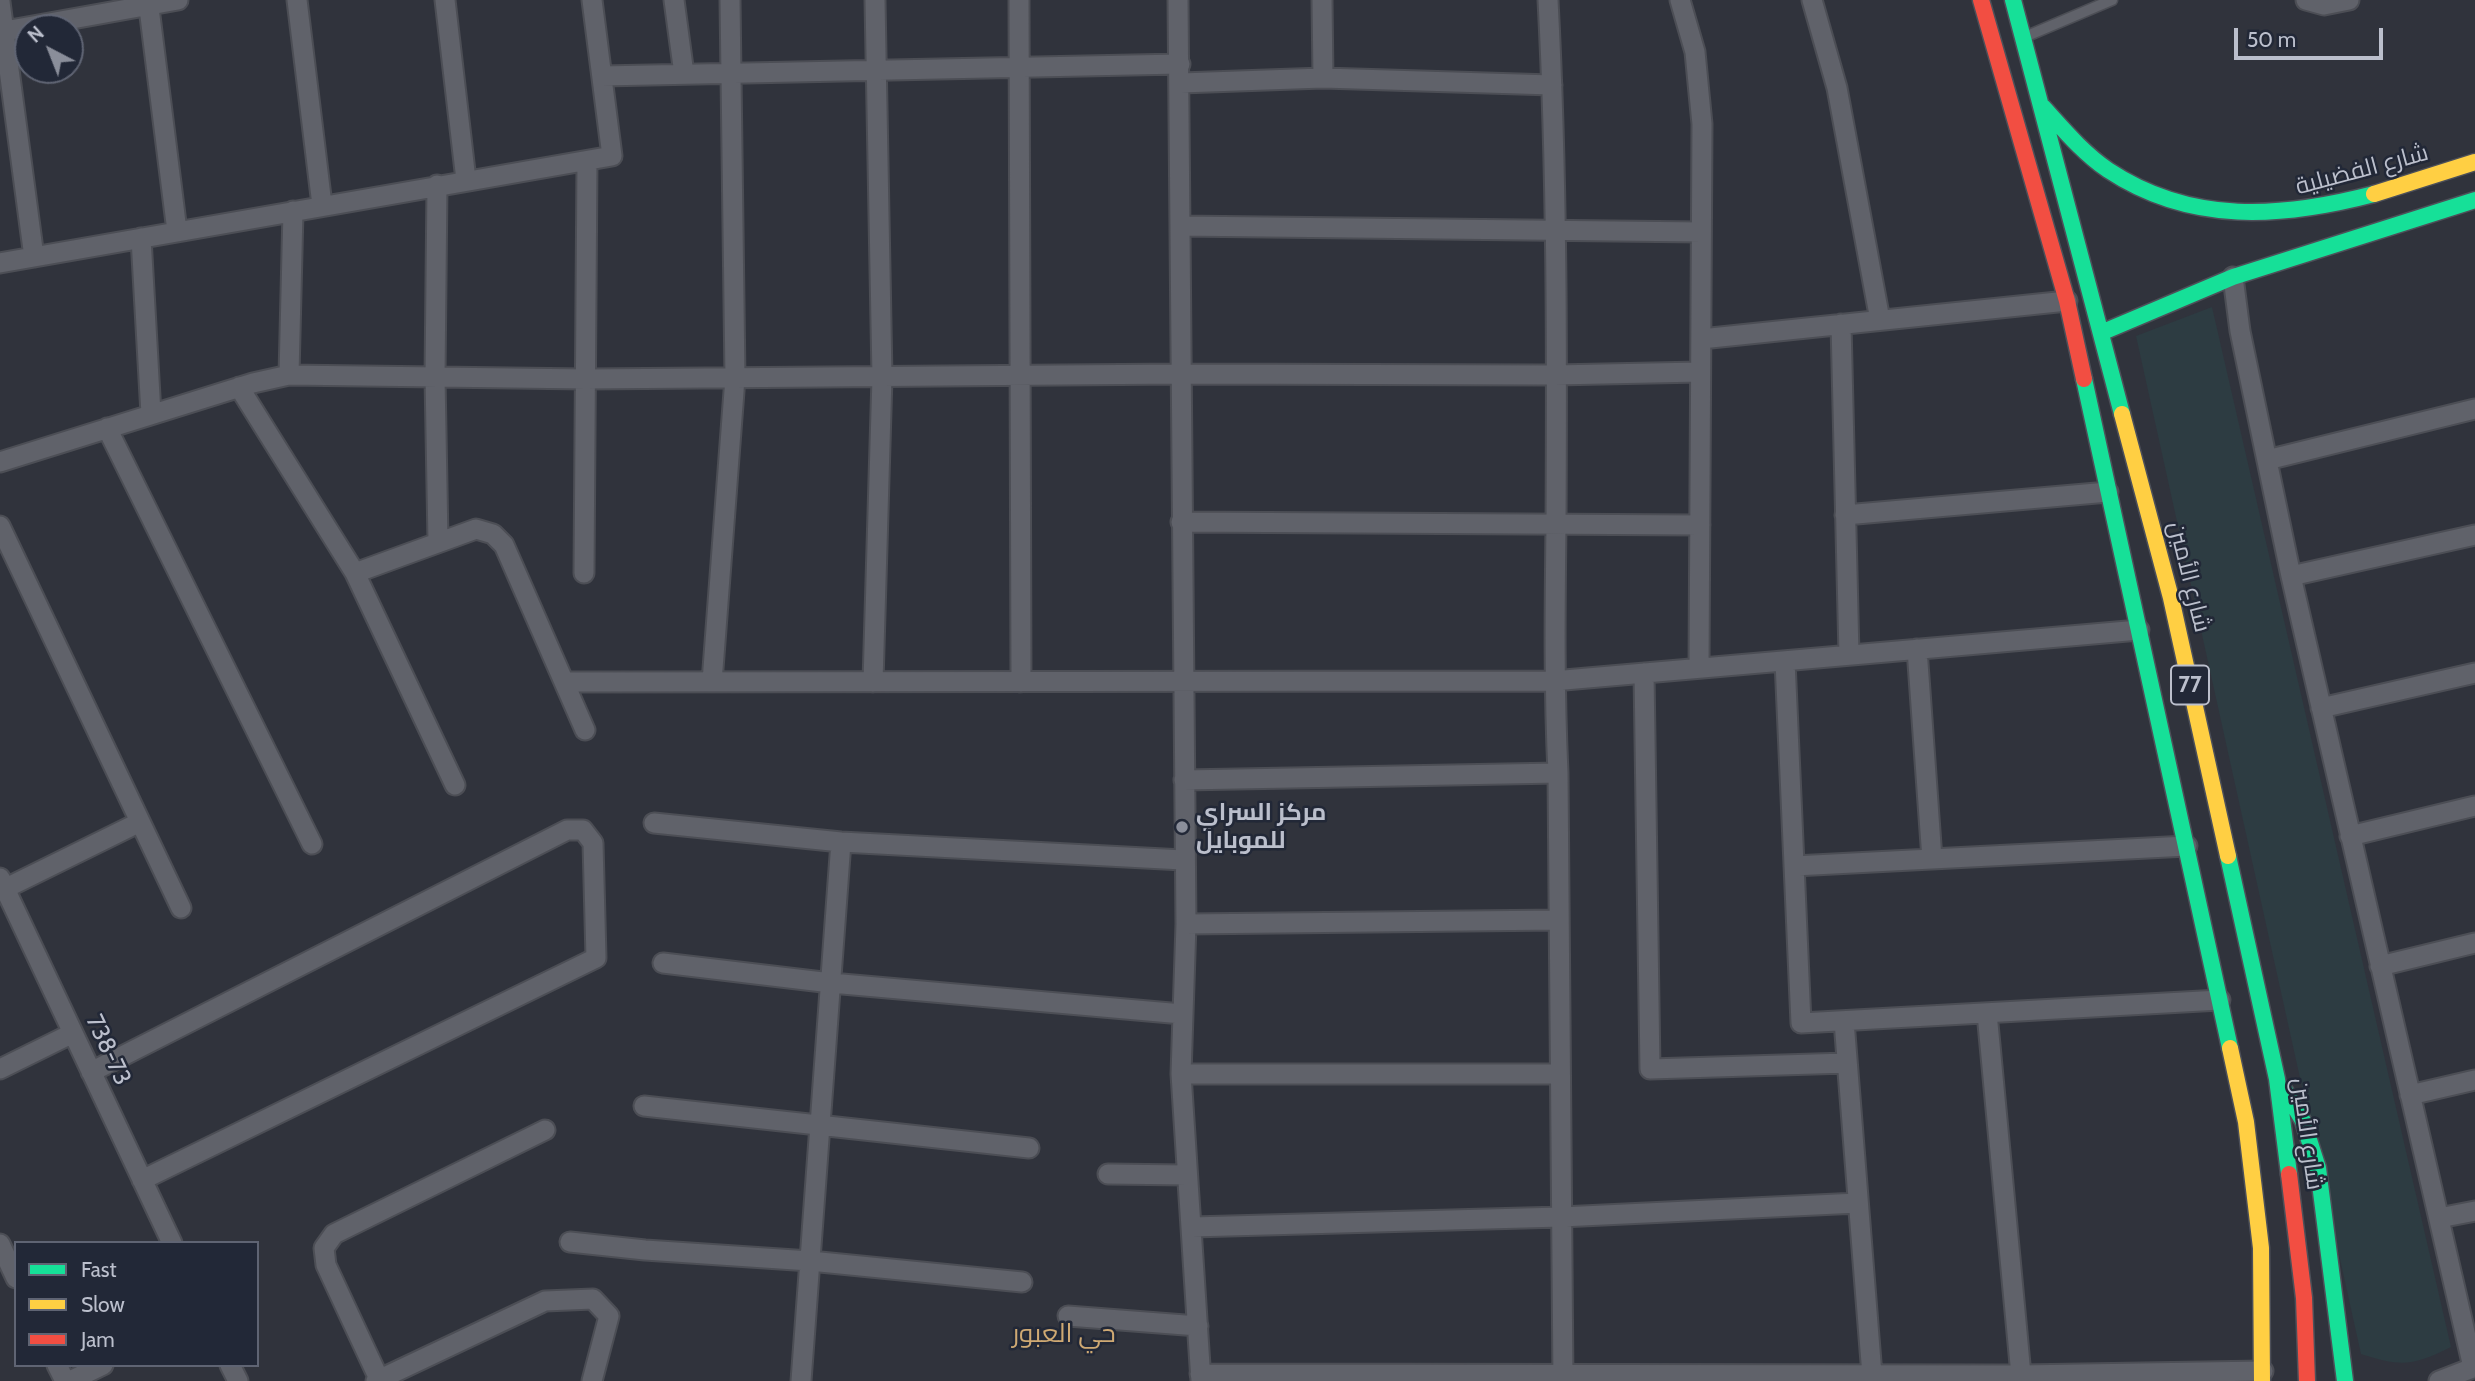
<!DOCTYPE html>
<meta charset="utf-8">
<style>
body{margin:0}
#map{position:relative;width:2475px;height:1381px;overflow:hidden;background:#30333c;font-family:Cabin,sans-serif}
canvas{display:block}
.legend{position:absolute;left:14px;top:1241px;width:245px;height:126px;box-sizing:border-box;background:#222837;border:2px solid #5f6473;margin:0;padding:9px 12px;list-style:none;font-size:21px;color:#bbbfcc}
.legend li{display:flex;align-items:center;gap:14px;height:35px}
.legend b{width:35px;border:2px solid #5f6473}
.north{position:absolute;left:14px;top:14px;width:70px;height:70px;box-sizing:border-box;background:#222837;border:2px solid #5f6473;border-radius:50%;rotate:318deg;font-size:19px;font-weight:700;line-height:28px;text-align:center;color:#bbbfcc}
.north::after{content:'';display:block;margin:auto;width:24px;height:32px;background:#8a8e9a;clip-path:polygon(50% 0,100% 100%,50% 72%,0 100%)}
.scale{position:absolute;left:2234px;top:28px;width:149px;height:32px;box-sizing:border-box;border:4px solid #bbbfcc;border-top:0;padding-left:9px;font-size:21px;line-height:24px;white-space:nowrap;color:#bbbfcc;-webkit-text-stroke:5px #222837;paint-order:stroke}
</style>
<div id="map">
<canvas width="2475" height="1381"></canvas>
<ul class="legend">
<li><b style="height:9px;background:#16e098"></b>Fast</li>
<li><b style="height:9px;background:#ffcf43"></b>Slow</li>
<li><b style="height:9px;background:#f24e42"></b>Jam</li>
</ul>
<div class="north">N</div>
<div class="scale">50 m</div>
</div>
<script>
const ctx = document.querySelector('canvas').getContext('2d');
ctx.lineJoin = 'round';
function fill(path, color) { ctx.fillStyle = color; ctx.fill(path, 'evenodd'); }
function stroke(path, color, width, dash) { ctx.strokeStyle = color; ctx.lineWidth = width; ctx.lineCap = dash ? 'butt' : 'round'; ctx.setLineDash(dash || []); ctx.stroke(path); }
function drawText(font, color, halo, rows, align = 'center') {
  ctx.font = font + ' Cabin,Cairo,sans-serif'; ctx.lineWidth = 5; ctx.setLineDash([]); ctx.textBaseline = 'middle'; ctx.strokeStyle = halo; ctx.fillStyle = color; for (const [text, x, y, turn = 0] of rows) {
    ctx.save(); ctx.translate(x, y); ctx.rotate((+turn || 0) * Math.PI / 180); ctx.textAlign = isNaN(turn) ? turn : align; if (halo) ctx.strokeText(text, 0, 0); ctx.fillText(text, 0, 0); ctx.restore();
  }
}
fill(new Path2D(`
 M2212,307L2451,1347C2413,1366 2401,1367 2361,1354L2136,336Z`), '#2d3c42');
const lane = new Path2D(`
 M2027,36L2112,0`);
const street = new Path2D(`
 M148,0L177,231
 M297,0L322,205
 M445,0L466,180
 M674,0L684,74
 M1019,0L1021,682
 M1178,0L1186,924L1181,1074L1201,1381
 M1322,0L1323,78
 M1548,0C1557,174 1557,350 1556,525C1555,608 1554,690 1558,773L1563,1381
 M1680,0L1695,52L1702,124L1699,668
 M1812,0L1837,88L1880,320
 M2306,0L2324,5L2349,0
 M0,2L34,257
 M0,32L178,0
 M602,76L1180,64
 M1181,83L1323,78L1552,85
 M437,185L435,377L438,542
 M1180,226L1701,232
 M141,238L151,414
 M0,263L612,156L592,0
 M2233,277L2240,331L2291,576L2473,1367
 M1841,324L1849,655
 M1701,339L2067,301
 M289,375L293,211
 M239,387L355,573L455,785
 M107,428L312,844
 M2267,460L2475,409
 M0,462L253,383L289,375L586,379L1180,374L1555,375L1700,372
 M1845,515L2108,492
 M1181,522L1700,525
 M0,526L181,908
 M355,573L476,529L493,534L504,545L585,730
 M584,573L587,161
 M2291,576L2475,535
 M1917,649L1932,859
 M1785,661L1801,1023L2220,1000
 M1644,673L1650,1069L1847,1063
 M564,682L1553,681L2139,630
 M712,682L735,378L730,0
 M873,682L882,377L875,0
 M2321,708L2475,673
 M1184,780L1558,773
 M654,823L841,842L1183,860
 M2350,836L2475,806
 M1794,866L2187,846
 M0,878L172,1243
 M0,891L140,822
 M1186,924L1559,920
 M663,963L831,983L1182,1014
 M2380,966L2475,943
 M1987,1013L2021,1375
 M1844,1021L1872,1375
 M0,1069L73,1033
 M91,1072L567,830H583L593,843L596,958L142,1180
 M1181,1074H1560
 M2410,1095L2475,1080
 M644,1106L1029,1148
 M1108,1174L1187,1175
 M2439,1218L2475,1211
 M1192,1227L1561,1217L1858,1203
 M570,1242L645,1250L810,1261L1022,1282
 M0,1244L16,1278
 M1068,1316L1198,1326
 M57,1365L65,1381
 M230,1365L238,1381
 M1200,1374L2021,1375L2263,1371
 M70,1381L103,1365
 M376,1381L545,1301L593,1299L609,1316L592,1381
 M380,1381L326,1265L324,1248L334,1234L545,1130
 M801,1381L841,842
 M2439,1381L2475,1367`);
const fast = new Path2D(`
 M2013,0L2122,414
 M2043,107C2063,129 2083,153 2108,170C2191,225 2282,218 2374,194
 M2103,332L2233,277L2475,200
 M2084,379L2230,1048
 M2228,856L2277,1079L2289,1174
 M2285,1091L2303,1121L2318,1168L2345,1381`);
const slow = new Path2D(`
 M2374,194L2475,162
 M2122,414L2171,598L2228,856
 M2230,1048L2246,1122L2261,1248L2262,1381`);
const jam = new Path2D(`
 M1981,0L2067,301L2084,379
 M2289,1174L2304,1298L2307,1381`);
stroke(lane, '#4c4e55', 13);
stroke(street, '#4c4e55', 23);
stroke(fast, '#4d5059', 19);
stroke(slow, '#4d5059', 19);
stroke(jam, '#4d5059', 19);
stroke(lane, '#60626a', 10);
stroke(street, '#60626a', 19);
stroke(fast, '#16e098', 16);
stroke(slow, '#ffcf43', 16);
stroke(jam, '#f24e42', 16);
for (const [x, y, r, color] of [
 [1182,827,7,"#8a8e9a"]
]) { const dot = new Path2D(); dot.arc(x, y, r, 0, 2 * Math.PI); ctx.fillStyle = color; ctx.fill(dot); stroke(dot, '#222837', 2.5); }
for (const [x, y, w] of [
 [2190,685,38]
]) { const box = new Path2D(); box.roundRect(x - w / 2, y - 19.5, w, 39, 5); ctx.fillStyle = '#222837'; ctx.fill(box); stroke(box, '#bbbfcc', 2); }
drawText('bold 23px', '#bbbfcc', null, [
 ["77",2190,685]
]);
drawText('24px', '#bbbfcc', '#222837', [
 ["شارع الفضيلية",2362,170,-15],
 ["شارع الأمين",2189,577,76],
 ["738-73",108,1050,65],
 ["شارع الأمين",2307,1134,82]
]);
drawText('bold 24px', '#bbbfcc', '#222837', [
 ["مركز السراي",1196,813],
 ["للموبايل",1196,841]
], 'left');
drawText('26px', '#cfa973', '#222837', [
 ["حي العبور",1064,1334]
]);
</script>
